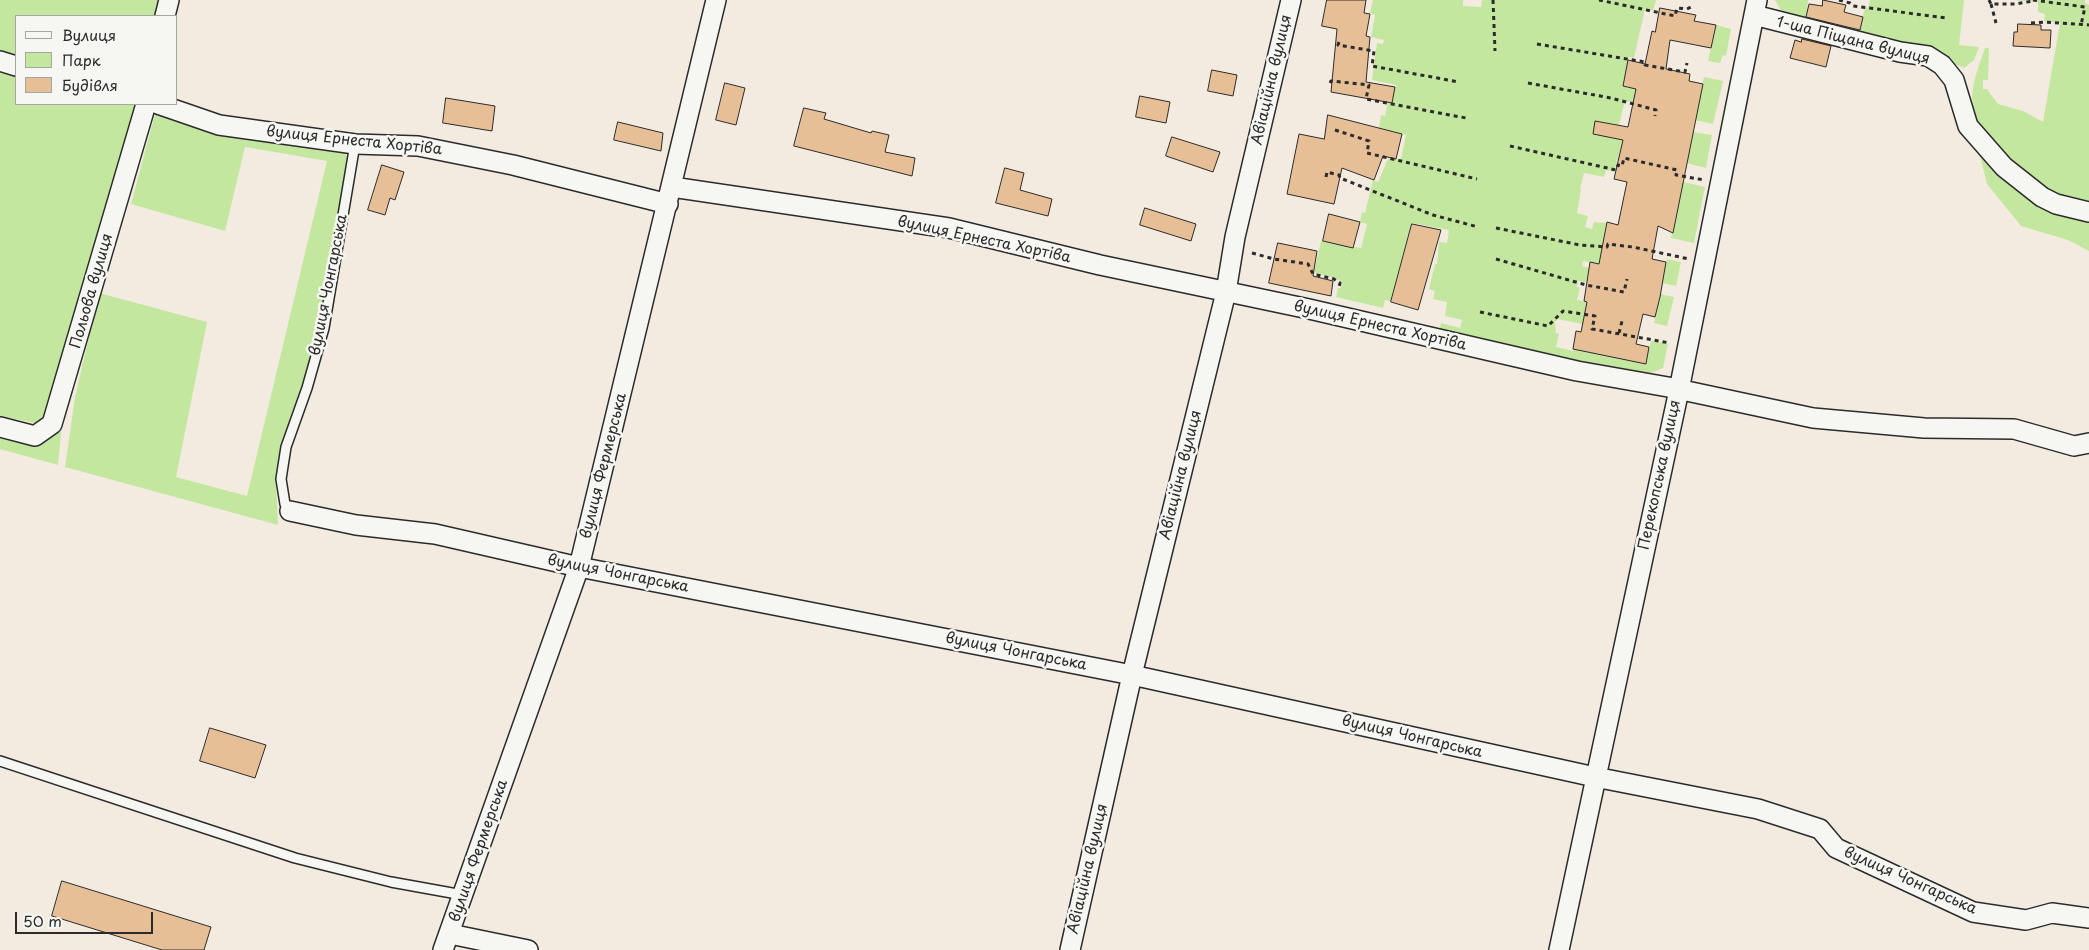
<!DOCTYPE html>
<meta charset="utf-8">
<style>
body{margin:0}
#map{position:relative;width:2089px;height:950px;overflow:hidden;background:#f3ebe0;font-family:"Playpen Sans",sans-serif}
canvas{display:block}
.legend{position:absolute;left:15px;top:15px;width:162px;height:90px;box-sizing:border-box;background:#f6f6f2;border:1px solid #a5a5a2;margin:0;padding:6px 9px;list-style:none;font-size:15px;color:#2b2b2b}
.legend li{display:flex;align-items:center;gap:10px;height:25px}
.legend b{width:25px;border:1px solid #a5a5a2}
.scale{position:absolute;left:15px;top:912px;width:138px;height:22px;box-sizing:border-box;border:2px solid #2b2b2b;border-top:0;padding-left:6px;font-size:15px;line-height:18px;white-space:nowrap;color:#2b2b2b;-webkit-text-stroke:4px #f6f6f2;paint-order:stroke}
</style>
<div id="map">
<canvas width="2089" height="950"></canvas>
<ul class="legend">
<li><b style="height:6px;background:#f6f6f2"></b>Вулиця</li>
<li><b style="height:14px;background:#c4e7a0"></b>Парк</li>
<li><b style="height:14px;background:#e7bf97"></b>Будівля</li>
</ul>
<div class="scale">50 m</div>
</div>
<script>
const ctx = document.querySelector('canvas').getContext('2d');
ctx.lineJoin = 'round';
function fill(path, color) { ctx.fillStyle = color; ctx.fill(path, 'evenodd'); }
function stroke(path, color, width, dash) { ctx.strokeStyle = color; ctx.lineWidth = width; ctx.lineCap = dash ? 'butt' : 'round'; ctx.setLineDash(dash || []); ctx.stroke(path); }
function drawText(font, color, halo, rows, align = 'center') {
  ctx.font = font + ' "Playpen Sans",sans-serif'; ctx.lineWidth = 5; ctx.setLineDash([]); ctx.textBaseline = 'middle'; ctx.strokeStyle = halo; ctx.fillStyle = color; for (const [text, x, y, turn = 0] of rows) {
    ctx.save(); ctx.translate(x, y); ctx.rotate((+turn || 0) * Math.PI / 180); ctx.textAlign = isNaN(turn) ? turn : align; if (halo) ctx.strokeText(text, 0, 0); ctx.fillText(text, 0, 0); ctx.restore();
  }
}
fill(new Path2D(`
 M0,0H172L168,16H16V61L0,57Z
 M1373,0H1463V6L1481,7L1482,0H1656L1653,11L1645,9L1634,58L1629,57L1623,86L1649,92L1646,105L1625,101L1619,125L1608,123L1623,140L1614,172L1606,170L1604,177L1584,173L1580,189H1581L1577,213L1588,216L1585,227L1592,229L1594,222L1606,223L1604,235L1606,236L1599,264L1583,261L1582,266L1589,268L1586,282L1578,281L1577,287L1580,288L1577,300L1592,303L1591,326L1558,319L1555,322L1556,333L1559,334L1556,347L1573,351L1574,349L1646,364L1651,341L1668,344L1663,368L1651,373L1635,371L1554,357L1439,332L1441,323L1460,328L1462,320L1445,316L1447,302L1433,299L1435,291L1429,289L1435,264H1437L1439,242L1447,243L1449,230L1412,223L1391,301L1385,300L1383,308L1336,297L1338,288H1341L1342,282L1335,278L1314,273L1321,241L1361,248L1367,224L1360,222L1362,212L1365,213L1373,180L1378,182L1388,159H1401L1406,135L1379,128L1381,115L1385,116L1388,102H1392L1396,85L1372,80L1377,43L1383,44L1384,40L1371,37L1375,15L1370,13Z
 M1775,0H1808L1806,20L1851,29L1859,33L1865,7L1868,8L1870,0H1964L1959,45L1979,47L1974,60L1964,68L1929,54L1785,17Z
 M2012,0H2085V3L2089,5V208C2072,202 2050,197 2035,187C2025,180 2015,166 2006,157C1966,116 1965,102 1985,48H1989L1988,80H1983V89H1987L1998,104L2023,111L2043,122L2060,23L2044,21L2045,14L2038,12V2Z
 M1716,25L1731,29L1726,56L1723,55L1720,63L1708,61Z
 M0,65L16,69V104H143L67,395L40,424L0,416Z
 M1704,77L1723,81L1713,124L1695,120Z
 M1967,104L1987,151L2089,220V251L2068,240L2021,226L1987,184Z
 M159,109L341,148L346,153L347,163L333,266L319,338L282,448L276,481L278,525L65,467L75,397L99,293L207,322L176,477L247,496L327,161L245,147L225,231L131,204L155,114Z
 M1693,132L1712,135L1706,168L1686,163Z
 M1683,182L1705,187L1694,243L1671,238Z
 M1667,259L1681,262L1676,286L1662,283Z
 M1660,294L1674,297L1667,326L1654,323Z
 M62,422L58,465L0,449V424L22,429Z`), '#c4e7a0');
const building = new Path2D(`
 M1327,0H1366L1364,13L1370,14L1366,36L1370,37L1366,82L1395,87L1392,103L1331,92L1337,29L1322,26Z
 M1823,0L1846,5L1844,12L1863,17L1860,30L1806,17L1809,4L1822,6Z
 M1660,8L1696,15L1694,21L1716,25L1711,48L1670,40L1666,69L1690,74L1689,81L1703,84L1673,233L1658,226L1652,259L1666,262L1660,297L1655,317L1643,314L1636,344L1649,347L1646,364L1573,349L1576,331L1581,332L1587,302L1584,301L1590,262L1599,264L1607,222L1618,225L1627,182L1614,179L1623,140L1593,134L1595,121L1628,127L1636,89L1623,86L1628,60L1645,64L1652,31L1655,32Z
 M2018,24L2041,25V30H2051L2050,48L2013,46L2014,32H2017Z
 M1802,39L1831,46L1826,67L1790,58L1795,40L1801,42Z
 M1212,70L1237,75L1233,96L1208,91Z
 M725,83L745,88L736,125L716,120Z
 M1140,96L1170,102L1166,123L1136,117Z
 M446,98L495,106L492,131L443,123Z
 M804,108L826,113L824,119L871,133L872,131L889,135L885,152L915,158L912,176L794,146Z
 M1328,115L1402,134L1396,159L1383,156L1374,180L1342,168L1334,204L1287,194L1299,134L1324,139Z
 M618,122L663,133L661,151L614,140Z
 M1172,137L1220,152L1213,172L1166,156Z
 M382,165L404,172L395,200L390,198L385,215L368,210Z
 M1005,168L1024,173L1020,190L1052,199L1048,216L996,203Z
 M1145,208L1196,224L1191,241L1140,225Z
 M1329,214L1360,222L1353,248L1323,241Z
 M1412,224L1441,230L1418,310L1391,302Z
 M1278,243L1317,251L1313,276L1333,281L1331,296L1269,283Z
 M210,728L266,745L255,778L200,761Z
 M62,881L211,927L204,950H162L52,916Z`);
fill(building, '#e7bf97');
stroke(building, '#2b2b2b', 1);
const service = new Path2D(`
 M290,511L285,504L281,479L286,447L307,388L324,328L355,144
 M0,761L295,858L391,882L463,895`);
const minor = new Path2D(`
 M1754,15L1900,52L1928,56L1942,65L1954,80L1968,126L2004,167L2042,197L2056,204L2089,212
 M165,16L169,0
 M0,61L16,66
 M158,104L219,125L355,144L418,146L513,165L668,204
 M672,187L949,228L1100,265L1309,309L1577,371L1668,387L1813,418L1924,428L2014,429L2074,446L2089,443
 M0,427L35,436L52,424L146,104
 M290,511L356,525L435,534L579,567L1132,675L1595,777L1758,809L1820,829L1836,848L1973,912L2026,920L2052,913L2089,918
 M450,934L528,950
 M443,950L579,567L716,0
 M1070,950L1132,675L1226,292L1235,237L1291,0
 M1559,950L1679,390L1757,0`);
stroke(service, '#2b2b2b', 12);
stroke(minor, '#2b2b2b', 22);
stroke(new Path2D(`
 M1493,0L1495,51
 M1599,0L1675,16L1677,8L1687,9L1691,7
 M1839,0L1850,3L1853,6L1947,18
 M1989,0L1991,4H2015L2033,1
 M2033,0L2085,7L2081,25
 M1991,4L1996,23
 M2031,23L2045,22L2089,25
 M1339,42L1338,45L1374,51L1372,66L1459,82
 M1537,44L1645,62V65L1685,72L1687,63
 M1330,83L1331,81L1369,85L1366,99L1466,118
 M1528,83L1611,98L1656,110L1655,116
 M1335,130L1369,141L1367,153L1477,179
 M1510,146L1616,170L1618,165L1622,166L1624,158L1677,170L1676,175L1704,180
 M1326,177L1327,172L1339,175L1340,178L1433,215L1478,227
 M1496,228L1580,245L1607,247L1608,244L1633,247L1689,259
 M1252,253L1274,259L1308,264L1313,274L1334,279L1340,283L1339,287
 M1496,259L1586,285L1624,292L1627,279
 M1480,312L1548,326L1563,311L1595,316L1592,329L1670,343
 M1619,333L1622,321`), '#2b2b2b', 3, [4, 4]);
stroke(service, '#f6f6f2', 9);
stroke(minor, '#f6f6f2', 19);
drawText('15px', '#2b2b2b', '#f6f6f2', [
 ["1-ша Піщана вулиця",1853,41,14],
 ["Авіаційна вулиця",1272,80,-77],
 ["вулиця Ернеста Хортіва",354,141,6],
 ["вулиця Ернеста Хортіва",984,240,12],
 ["вулиця Чонгарська",329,285,-79],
 ["Польова вулиця",92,291,-74],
 ["вулиця Ернеста Хортіва",1380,326,13],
 ["вулиця Фермерська",604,466,-76],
 ["Авіаційна вулиця",1181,475,-76],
 ["Перекопська вулиця",1660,475,-78],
 ["вулиця Чонгарська",618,574,11],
 ["вулиця Чонгарська",1016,652,11],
 ["вулиця Чонгарська",1412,737,13],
 ["вулиця Фермерська",479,851,-71],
 ["Авіаційна вулиця",1088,869,-77],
 ["вулиця Чонгарська",1910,881,24]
]);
</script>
